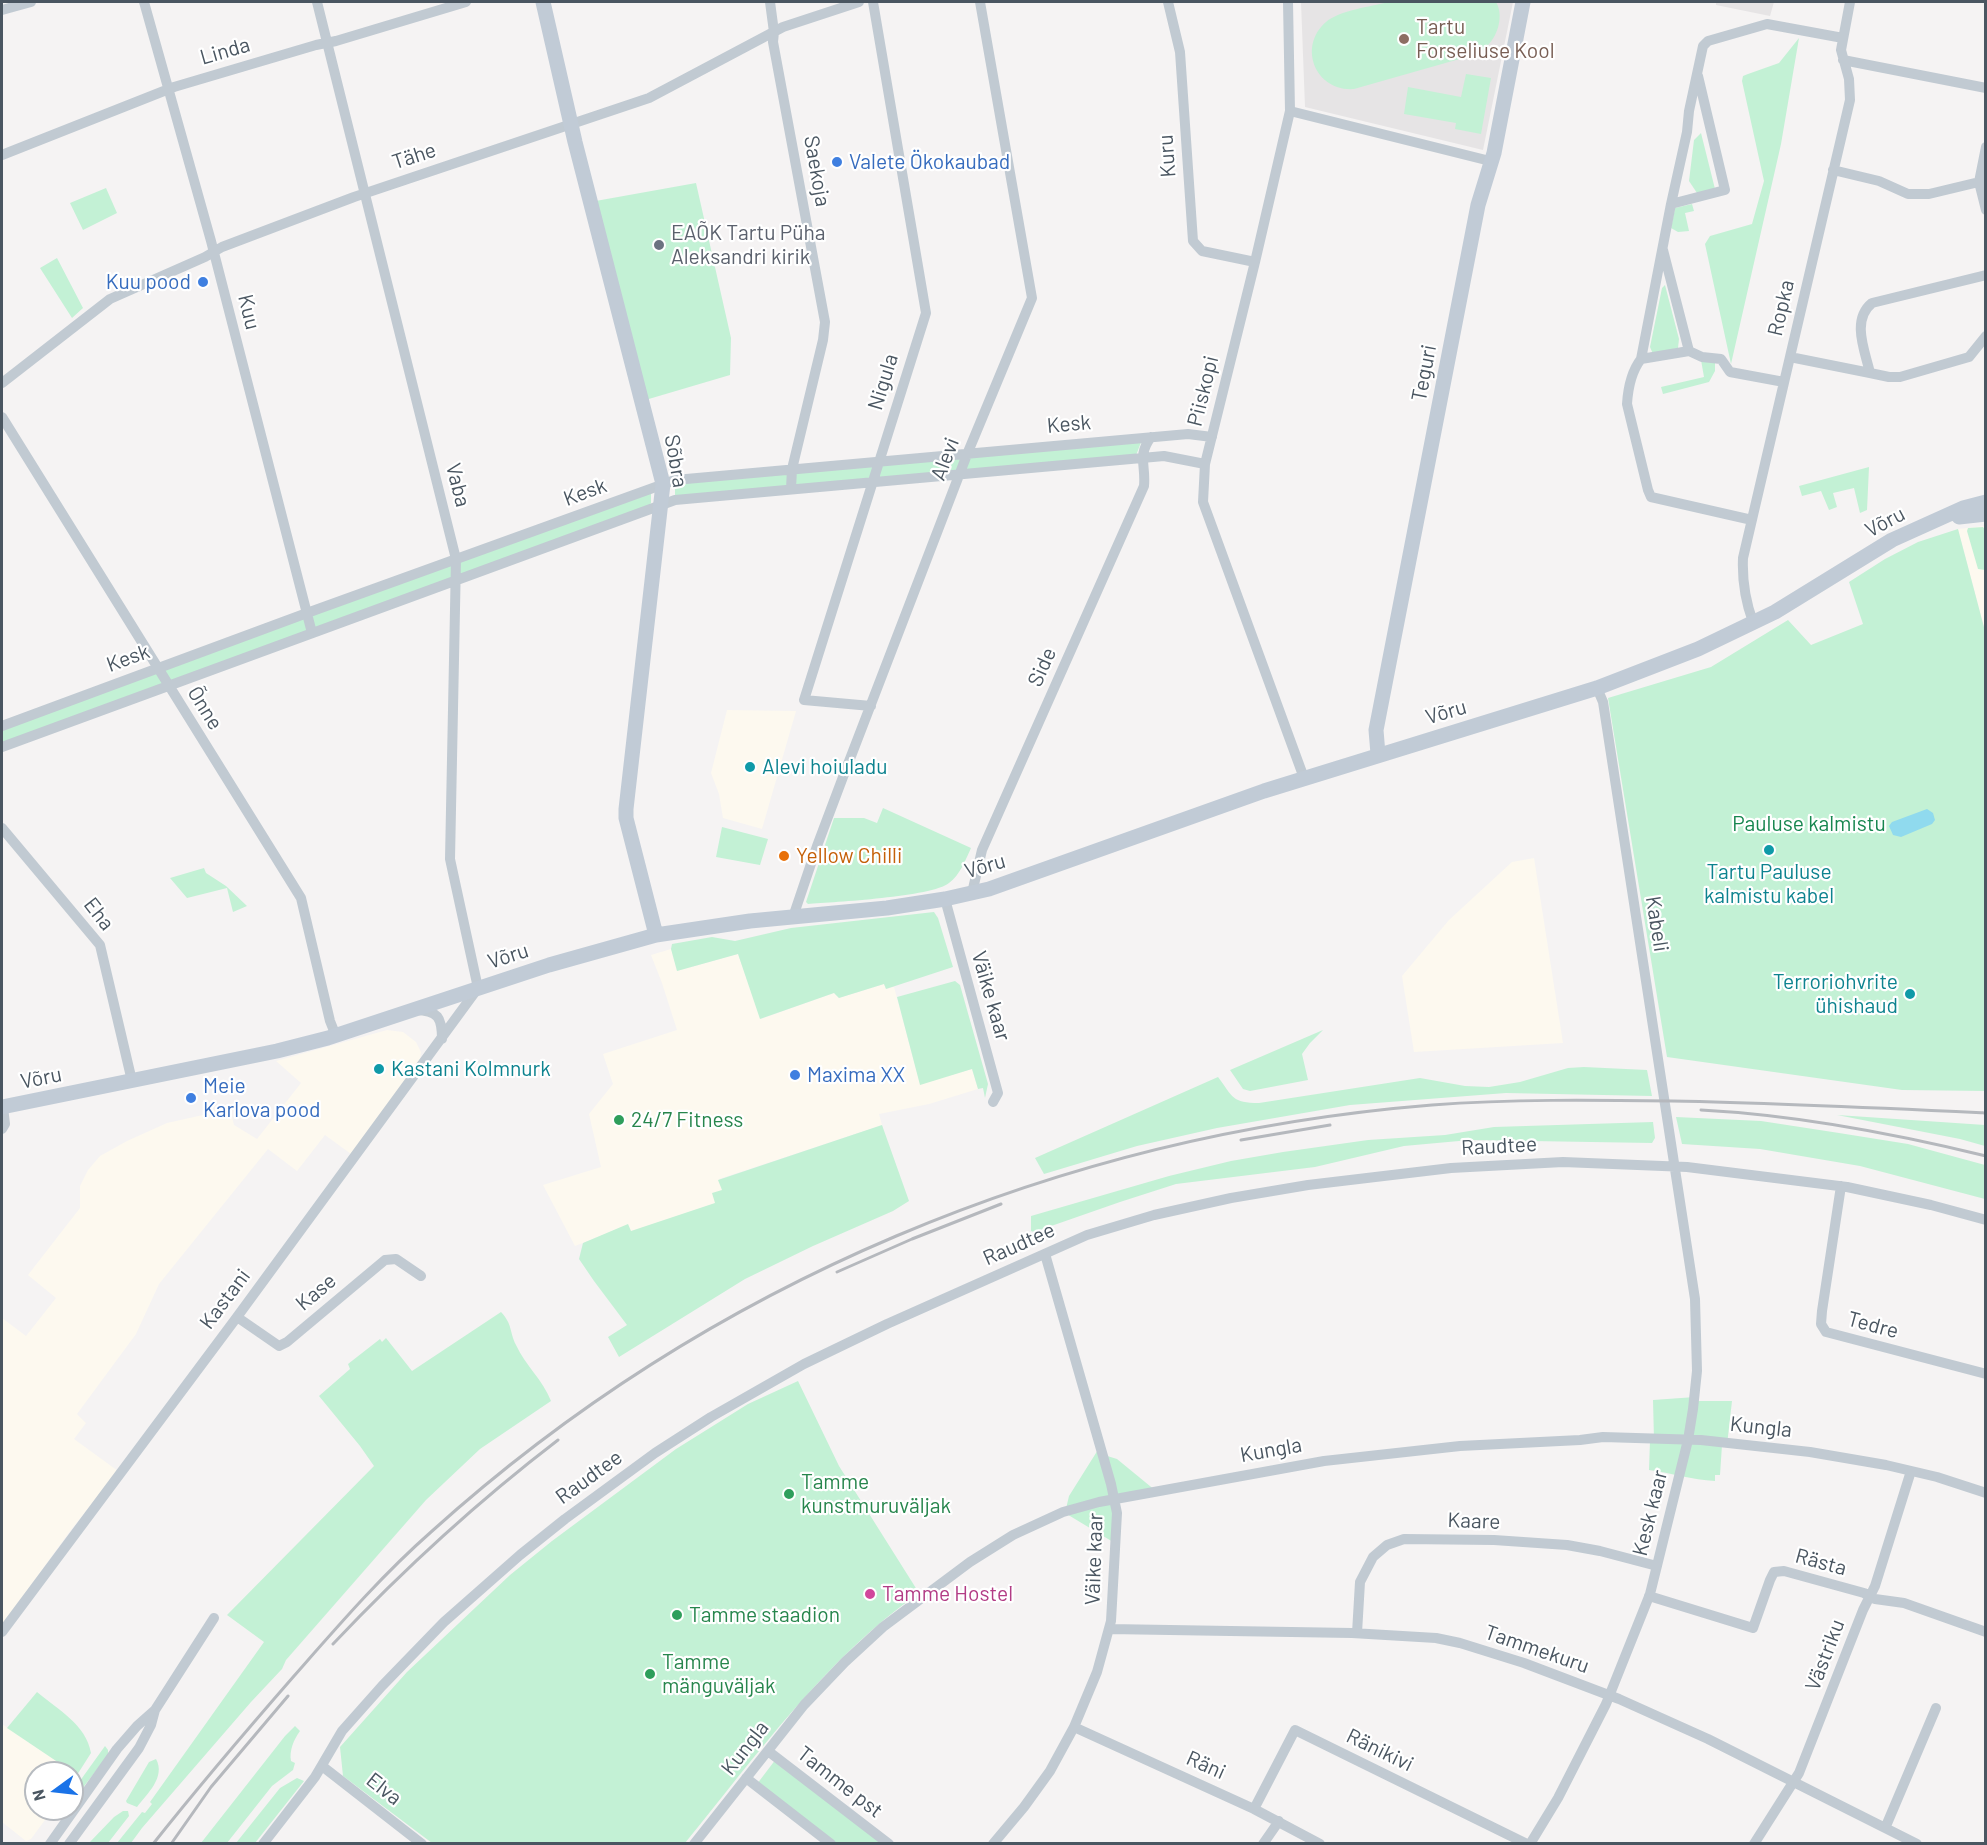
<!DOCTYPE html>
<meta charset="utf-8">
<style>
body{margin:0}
#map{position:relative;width:1987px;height:1845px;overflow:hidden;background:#f5f3f3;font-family:Barlow,sans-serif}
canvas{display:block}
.frame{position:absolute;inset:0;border:3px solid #4a5661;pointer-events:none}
.north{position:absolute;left:24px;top:1761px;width:60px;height:60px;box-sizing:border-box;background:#fff;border:2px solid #b7bbc0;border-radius:50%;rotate:255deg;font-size:16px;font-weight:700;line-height:24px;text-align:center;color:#4a5661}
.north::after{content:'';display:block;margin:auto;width:21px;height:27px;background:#1a73e8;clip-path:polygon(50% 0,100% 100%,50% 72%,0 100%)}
</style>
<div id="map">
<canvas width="1987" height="1845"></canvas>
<div class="frame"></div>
<div class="north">N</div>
</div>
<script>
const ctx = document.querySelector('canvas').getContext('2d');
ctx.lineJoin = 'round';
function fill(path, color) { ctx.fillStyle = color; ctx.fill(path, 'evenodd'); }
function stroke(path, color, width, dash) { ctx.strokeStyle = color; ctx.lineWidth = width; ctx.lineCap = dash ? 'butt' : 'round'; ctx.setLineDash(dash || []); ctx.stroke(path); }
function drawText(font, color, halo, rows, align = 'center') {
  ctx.font = font + ' Barlow,sans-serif'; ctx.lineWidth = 4.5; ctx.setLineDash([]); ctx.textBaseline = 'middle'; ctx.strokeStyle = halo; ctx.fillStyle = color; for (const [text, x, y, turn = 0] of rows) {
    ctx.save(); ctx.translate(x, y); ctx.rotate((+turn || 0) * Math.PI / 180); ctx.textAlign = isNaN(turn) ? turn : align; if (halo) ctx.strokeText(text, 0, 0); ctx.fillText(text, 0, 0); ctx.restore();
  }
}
fill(new Path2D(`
 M1985,526V631L1958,529Z
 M727,710L796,711L762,829L723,818L719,794L711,773Z
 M1534,858L1563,1043L1414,1052L1402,976L1449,920L1512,862Z
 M671,949L677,971L738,954L761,1019L834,993L839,998L884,984L886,989L894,987L920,1084L972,1069L978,1089L929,1104L879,1114L882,1125L719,1179L722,1190L716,1203L631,1232L628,1225L575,1246L543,1185L601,1167L589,1114L613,1084L603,1054L677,1030L662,983L651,955Z
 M387,1030L403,1032L416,1042L421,1052L420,1060L351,1154L325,1135L297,1171L268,1149L159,1284L136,1334L77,1414L86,1423L74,1439L118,1471L70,1531L2,1625V1318L26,1336L56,1298L28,1275L80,1208V1186L88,1170L100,1156L127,1141L167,1123L230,1109L234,1125L257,1139L301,1083L276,1061Z
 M2,1724L77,1775L72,1783V1773H36V1809H53L31,1839L26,1841L2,1822Z`), '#fdf9ef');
fill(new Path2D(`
 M1301,2H1513L1483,150L1305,107Z
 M1716,2H1774L1770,16L1716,5Z`), '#e6e4e5');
fill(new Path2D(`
 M1388,2H1496C1504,15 1498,36 1487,46C1483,51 1476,53 1470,56L1354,89C1316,92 1297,47 1326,22C1340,10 1370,7 1388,2Z
 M1799,38L1781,144L1731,364L1705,244L1710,236L1752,224L1764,181L1742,81L1743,76L1748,74L1779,63Z
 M1466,74L1491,78L1481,134L1455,129L1456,123L1404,114L1408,87L1461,97Z
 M1701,133L1715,189L1697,193L1689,181L1694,140Z
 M696,183L731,338L730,375L642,401L590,202Z
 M106,188L117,213L83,230L70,203Z
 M1692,204L1694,211L1685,213L1689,231L1678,232L1671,228L1675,208Z
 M57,258L83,308L72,318L40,268Z
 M1665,285L1679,339L1678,348L1653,354L1650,347L1662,288Z
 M1701,360L1715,362V371L1709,382L1663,394L1661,387L1704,377Z
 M1143,437L1135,458L675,500V480Z
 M1869,467L1867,510L1860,513L1854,488L1833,493L1837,507L1829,510L1821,491L1802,496L1799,486Z
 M651,489V503L646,510L2,747V726Z
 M1983,527L1985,530V570L1978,569L1967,531L1968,528Z
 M1958,529L1985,631V1091L1902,1090L1667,1057L1608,698L1711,667L1788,620L1811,645L1863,624L1849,582L1885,559L1918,542Z
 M883,808L971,848C965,861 960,875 949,883C932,897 834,902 808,904L806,902L834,818H864L877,823Z
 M722,827L768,839L760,865L716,857Z
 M204,868L206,873L226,886L247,906L233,912L227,888L187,898L170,878Z
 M934,912L938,918L953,967L886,989L884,984L839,998L834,993L760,1019L738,954L677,971L671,949L672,944L712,937L735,941L791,928Z
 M955,981L960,985L988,1084L985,1098L983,1088L978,1089L972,1069L920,1085L897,997Z
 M1323,1030L1310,1043L1302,1054L1308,1080L1250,1091L1243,1089L1230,1070Z
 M1584,1067L1647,1070L1652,1096L1506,1093L1350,1105L1217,1128L1137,1146L1044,1174L1035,1158L1218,1077C1233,1097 1232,1103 1259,1103L1420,1078L1465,1086L1489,1087L1520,1082L1568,1068Z
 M1837,1115L1985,1125V1146L1960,1139Z
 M1676,1117L1761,1121L1839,1133L1908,1144L1985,1165V1199L1860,1166L1760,1149L1682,1144Z
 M1653,1122L1655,1138L1652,1143L1470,1140L1404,1146L1315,1167L1176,1184L1120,1202L1034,1232L1031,1231V1216L1169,1176L1231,1161L1283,1152L1368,1140L1445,1135L1494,1127Z
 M882,1125L909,1201L893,1211L813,1246L745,1279L619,1357L608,1337L627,1325L594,1281L579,1259L583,1243L628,1224L631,1231L715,1203L712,1193L722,1190L718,1180Z
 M501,1312C513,1325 509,1331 516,1345C525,1365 543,1380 551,1401L480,1449L426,1500L286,1660L282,1669L251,1702L142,1828L131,1843H117L142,1812L145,1813L152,1804L150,1802L264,1642L227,1615L374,1466L360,1446L319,1396L350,1369L348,1364L380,1339L382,1342L386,1338L412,1371Z
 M798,1381L839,1466L919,1593C825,1659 757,1755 685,1843H432L343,1776L340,1747L407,1672L510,1575L552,1541L676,1449L748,1404Z
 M1695,1397V1401H1732L1727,1445H1722L1720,1475H1715V1481C1692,1480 1671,1473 1649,1470L1650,1441L1654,1440L1653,1400Z
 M1101,1445L1104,1455L1117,1459L1156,1491L1115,1498L1118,1545L1065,1513L1069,1496Z
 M37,1692C58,1710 86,1724 91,1753L77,1775L7,1728Z
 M295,1726L300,1731C294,1739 289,1751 291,1761L295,1763L293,1770L272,1786L227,1843H201L285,1736Z
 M105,1746L108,1750V1755L72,1802V1792Z
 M156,1759C166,1777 147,1794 137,1807L127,1803L126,1801L149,1762Z
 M776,1759L885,1843H834L757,1784Z
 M297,1778L304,1781L255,1843H236L280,1788Z
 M123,1811H128L129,1816L108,1843H89L114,1817Z`), '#c3f1d5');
fill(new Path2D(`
 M1927,809L1933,813L1935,820L1932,824L1901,837L1893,835L1889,826L1892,822Z`), '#90daee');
stroke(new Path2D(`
 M144,2L211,241L312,633
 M770,2L774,32L773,42L825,322L823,340L792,469L791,489
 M1168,2L1180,52L1193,241L1202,251L1255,262
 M1288,2L1290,111L1255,262L1205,464L1203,502L1304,778
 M2,10L31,2
 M1843,60L1986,88
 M1290,111L1490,161
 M2,155L174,87L316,45L336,41L466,2
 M1833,170L1879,181L1908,194H1929L1979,182L1986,210
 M1979,182L1986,147
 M1671,204L1725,190L1698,76
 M1986,275L1872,303C1851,320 1865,351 1870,373L1889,377H1900L1969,357L1986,336
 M1689,351L1702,357L1721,359L1730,372L1784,382
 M1790,357L1870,373
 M1641,359L1689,351L1663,250
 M2,383L110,299L205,257L222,247L354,197L649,98L783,27L859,2
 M2,417L301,898L330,1021L336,1036
 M1752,520L1651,497L1648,490L1627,404C1628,388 1631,372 1641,359L1671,204L1687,132L1689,111L1703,46L1708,41L1767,24L1843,38
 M1753,622C1745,600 1742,581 1743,558L1850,100L1849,79L1841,50L1850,2
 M871,706L804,700L926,313L873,2
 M2,726L307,613L675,480L1188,434L1212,437
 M2,747L675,500L1164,456L1205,464
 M2,828L100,945L132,1081
 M972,893L982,850L1144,486C1146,464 1137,456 1151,437
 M945,899L998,1093L993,1102
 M793,917L817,846L843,777L968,452L1032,298L980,2
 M416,1010C438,1011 442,1017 442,1039
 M2,1129L5,1124L3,1107
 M1841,1186L1822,1311L1821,1324L1826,1332L1986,1374
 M237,1317L279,1346L287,1342L385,1260L396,1259L421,1276
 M1649,1596L1753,1628L1770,1580L1774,1572L1784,1571L1864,1593L1875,1599L1904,1603L1986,1632
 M1109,1629L1352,1633L1436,1638L1460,1643L1524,1663L1619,1699L1708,1739L1917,1844
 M2,1632L237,1317L478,988L450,859L456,559L317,2
 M1357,1633L1360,1582L1373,1557L1387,1545L1404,1539L1494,1540L1567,1545L1600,1551L1657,1566
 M1074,1727L1254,1809L1320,1844
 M768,1751L889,1844
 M322,1766L422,1844
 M746,1778L831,1844
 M1254,1809L1295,1730L1527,1844
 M1886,1826L1936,1708
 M50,1844L117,1749L137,1726L155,1710L214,1618
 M69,1844L139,1748L151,1725L155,1710
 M263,1844L315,1777L342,1731L382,1686L444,1622L520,1555L565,1519L655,1453L711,1417L804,1364L887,1324L1087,1235L1154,1215L1231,1198L1308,1185L1451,1168L1563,1162L1687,1167L1847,1187L1931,1205L1986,1220
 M694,1844L804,1705L845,1662L883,1627L970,1562L1013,1535L1063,1512L1099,1502L1324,1461L1460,1446L1580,1440L1603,1437L1701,1440L1810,1452L1886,1465L1937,1477L1986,1493
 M993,1844L1024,1807L1050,1771L1074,1727L1097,1672L1111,1621L1117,1513L1111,1484L1045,1254
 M1263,1844L1279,1821
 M1530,1844L1558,1798L1606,1704L1650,1594L1688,1440L1693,1409L1697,1371L1695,1299L1603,702L1597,688
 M1754,1844L1799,1773L1863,1610L1875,1586L1911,1471`), '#c1cad2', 10);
stroke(new Path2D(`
 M543,2L575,142L663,484L626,809V818L656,935
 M1959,517L1986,514
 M1378,754L1376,730L1478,205L1494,153L1523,2
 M2,1107L277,1051L328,1038L549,965L656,935L750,921L887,908L945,899L989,889L1264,791L1597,688L1698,649L1775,612L1892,540L1963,508L1986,502`), '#c1cbd6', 15);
stroke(new Path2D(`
 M1701,1110C1797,1115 1892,1133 1986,1156
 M1241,1140L1330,1125
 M837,1272L912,1239L1001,1204
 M333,1644C403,1570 477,1502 558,1440
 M153,1844C199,1786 246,1731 294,1676C338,1626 381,1576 431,1532C708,1282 1061,1135 1432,1105C1512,1099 1592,1100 1672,1101C1777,1103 1881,1108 1986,1113
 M171,1844L211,1787L288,1696`), '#b5b8bd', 3);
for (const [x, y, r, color] of [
 [1404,39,6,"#8d6e63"],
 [837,162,6,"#3f7fe0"],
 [659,245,6,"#6b7280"],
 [203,282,6,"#3f7fe0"],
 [750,767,6,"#0f9aa8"],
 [1769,850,6,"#0f9aa8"],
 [784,856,6,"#e8710a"],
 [1910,994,6,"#0f9aa8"],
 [379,1069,6,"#0f9aa8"],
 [795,1075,6,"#3f7fe0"],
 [191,1098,6,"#3f7fe0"],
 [619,1120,6,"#2e9e5b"],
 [789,1494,6,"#2e9e5b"],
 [870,1594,6,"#d1479c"],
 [677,1615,6,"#2e9e5b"],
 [650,1674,6,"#2e9e5b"]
]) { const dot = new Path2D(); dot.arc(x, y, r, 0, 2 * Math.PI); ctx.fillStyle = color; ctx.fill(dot); stroke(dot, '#fff', 2); }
drawText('21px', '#785e54', '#fff', [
 ["Tartu",1416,27],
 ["Forseliuse Kool",1416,51]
], 'left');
drawText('21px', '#4a5661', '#fff', [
 ["Linda",225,51,-16],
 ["Tähe",414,156,-18],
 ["Kuru",1167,156,-94],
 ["Saekoja",817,171,80],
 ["Ropka",1781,308,-77],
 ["Kuu",249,312,76],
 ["Teguri",1424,373,-79],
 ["Nigula",883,382,-73],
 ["Piiskopi",1203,391,-76],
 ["Kesk",1069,424,-5],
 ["Alevi",945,459,-69],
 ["Sõbra",676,461,80],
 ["Vaba",458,485,76],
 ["Kesk",585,492,-20],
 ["Võru",1885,522,-28],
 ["Kesk",128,658,-20],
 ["Side",1042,667,-66],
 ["Õnne",205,708,58],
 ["Võru",1446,712,-16],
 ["Võru",985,866,-16],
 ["Eha",99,914,52],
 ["Kabeli",1657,924,81],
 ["Võru",508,956,-18],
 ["Väike kaar",991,996,74],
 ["Võru",41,1078,-11],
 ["Raudtee",1499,1146,-3],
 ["Raudtee",1019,1244,-24],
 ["Kase",316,1292,-40],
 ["Kastani",225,1299,-53],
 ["Tedre",1873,1325,15],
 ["Kungla",1761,1427,6],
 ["Kungla",1271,1450,-10],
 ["Raudtee",589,1477,-36],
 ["Kesk kaar",1650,1513,-76],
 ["Kaare",1474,1521,2],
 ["Väike kaar",1094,1559,-88],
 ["Rästa",1821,1562,15],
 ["Tammekuru",1537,1649,19],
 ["Västriku",1825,1655,-69],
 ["Kungla",745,1748,-52],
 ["Ränikivi",1380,1750,26],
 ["Räni",1206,1765,24],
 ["Tamme pst",840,1782,38],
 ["Elva",384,1789,38]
]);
drawText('21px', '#366cbe', '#fff', [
 ["Valete Ökokaubad",849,162],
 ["Kuu pood",191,282,"right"],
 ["Maxima XX",807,1075],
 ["Meie",203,1086],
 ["Karlova pood",203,1110]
], 'left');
drawText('21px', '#5b616d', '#fff', [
 ["EAÕK Tartu Püha",671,233],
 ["Aleksandri kirik",671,257]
], 'left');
drawText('21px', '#0d838f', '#fff', [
 ["Alevi hoiuladu",762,767],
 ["Tartu Pauluse",1769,872,"center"],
 ["kalmistu kabel",1769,896,"center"],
 ["Terroriohvrite",1898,982,"right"],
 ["ühishaud",1898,1006,"right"],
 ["Kastani Kolmnurk",391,1069]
], 'left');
drawText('21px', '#17864f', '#fff', [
 ["Pauluse kalmistu",1809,824]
]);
drawText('21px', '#c56008', '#fff', [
 ["Yellow Chilli",796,856]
], 'left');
drawText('21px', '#27864d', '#fff', [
 ["24/7 Fitness",631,1120],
 ["Tamme",801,1482],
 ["kunstmuruväljak",801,1506],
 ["Tamme staadion",689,1615],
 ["Tamme",662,1662],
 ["mänguväljak",662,1686]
], 'left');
drawText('21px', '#b23c85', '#fff', [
 ["Tamme Hostel",882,1594]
], 'left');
</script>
